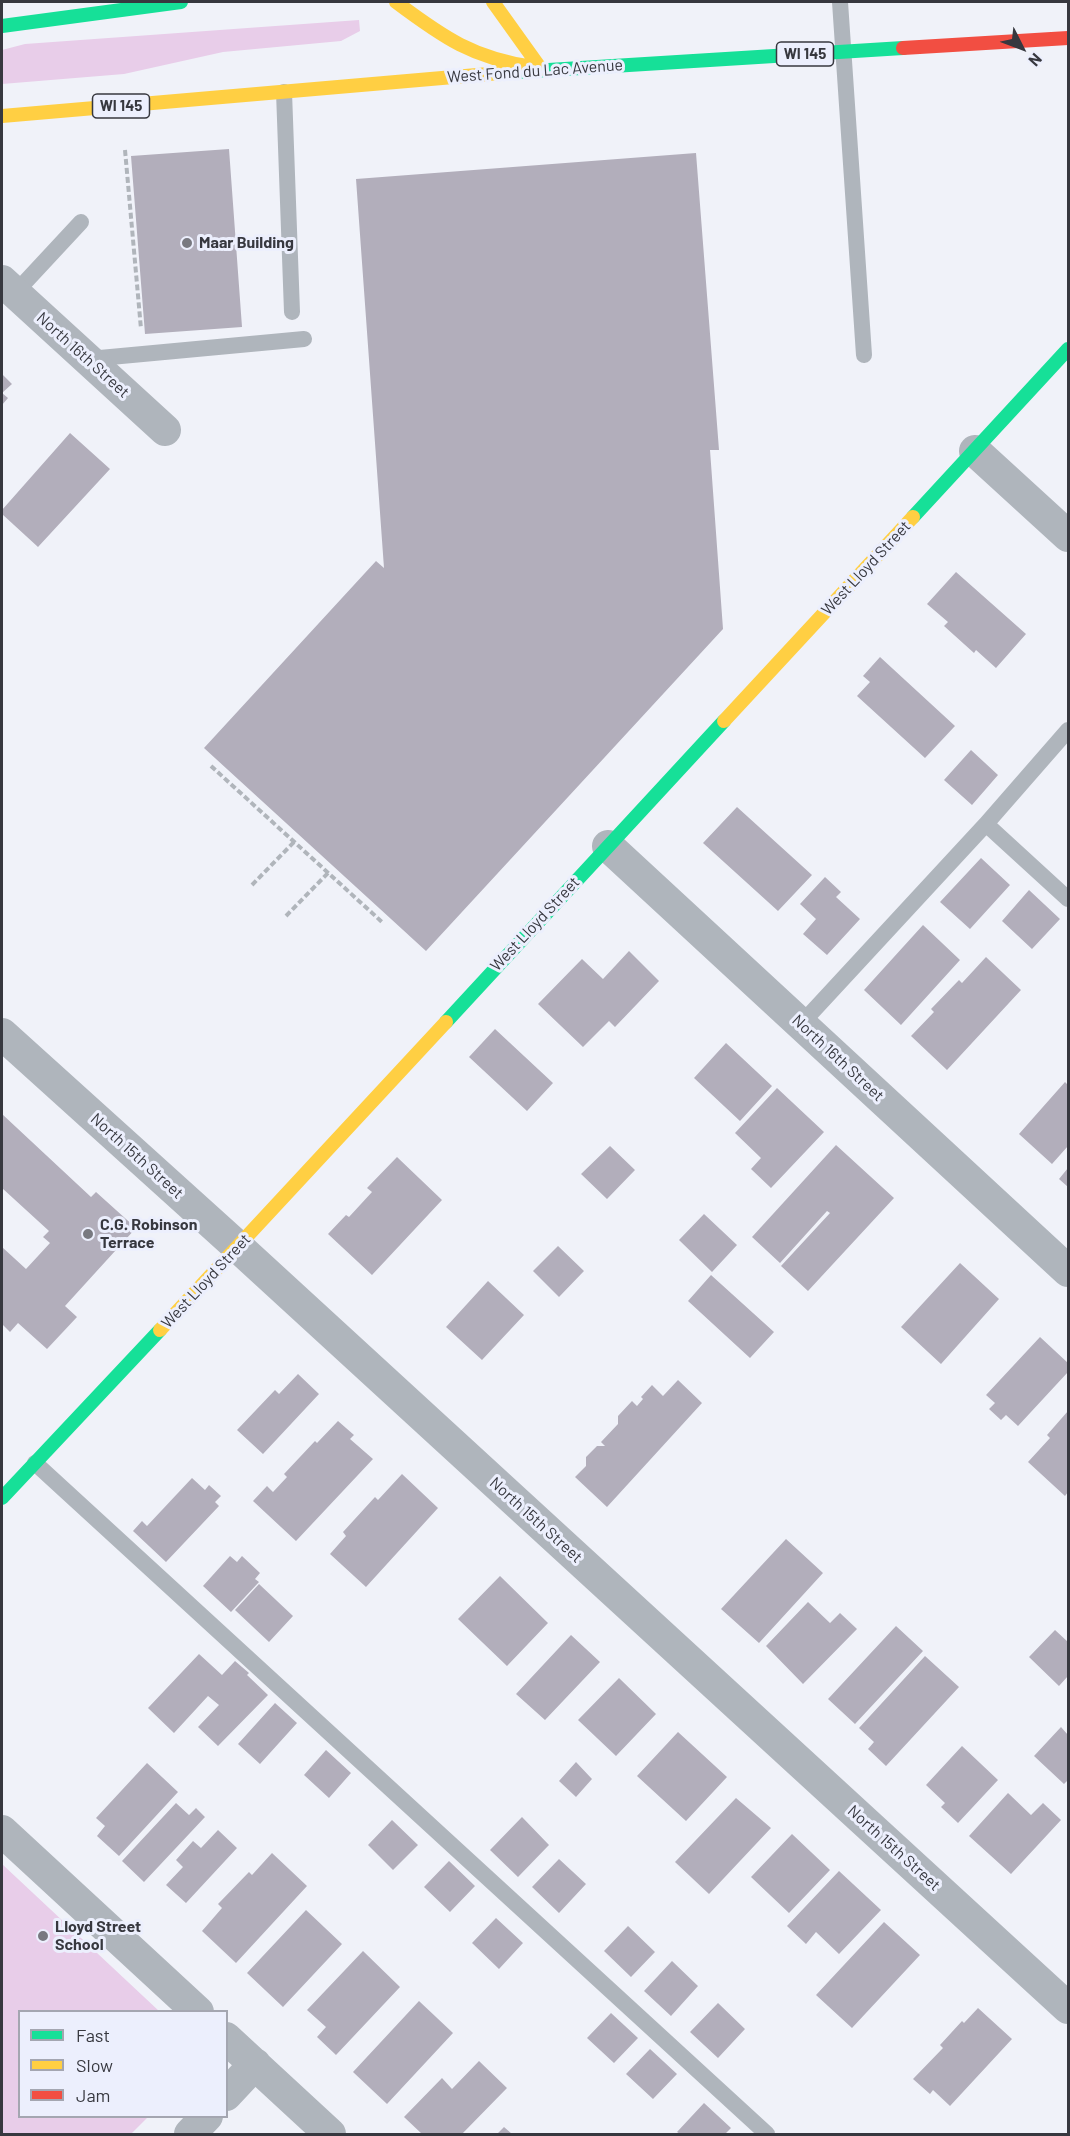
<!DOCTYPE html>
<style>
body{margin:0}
#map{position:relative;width:1070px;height:2136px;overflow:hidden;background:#f0f2f9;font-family:Barlow,sans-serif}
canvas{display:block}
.frame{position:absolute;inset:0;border:3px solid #37383f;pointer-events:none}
.legend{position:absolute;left:18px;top:2010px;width:210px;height:108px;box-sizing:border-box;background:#eceffd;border:2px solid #a4a6b1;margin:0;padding:8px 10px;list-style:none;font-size:18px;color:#37383f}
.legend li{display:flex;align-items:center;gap:12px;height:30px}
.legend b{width:30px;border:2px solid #a4a6b1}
.north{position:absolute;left:992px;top:18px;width:60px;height:60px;-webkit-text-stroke:4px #eceffd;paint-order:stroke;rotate:132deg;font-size:16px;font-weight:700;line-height:24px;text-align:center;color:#37383f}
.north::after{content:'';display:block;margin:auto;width:21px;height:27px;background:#37383f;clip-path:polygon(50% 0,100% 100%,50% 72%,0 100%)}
</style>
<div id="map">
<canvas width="1070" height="2136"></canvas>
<div class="frame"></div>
<ul class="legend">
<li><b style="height:8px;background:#16e098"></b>Fast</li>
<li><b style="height:8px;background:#ffcf43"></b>Slow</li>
<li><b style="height:8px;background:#f24e42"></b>Jam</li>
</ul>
<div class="north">N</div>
</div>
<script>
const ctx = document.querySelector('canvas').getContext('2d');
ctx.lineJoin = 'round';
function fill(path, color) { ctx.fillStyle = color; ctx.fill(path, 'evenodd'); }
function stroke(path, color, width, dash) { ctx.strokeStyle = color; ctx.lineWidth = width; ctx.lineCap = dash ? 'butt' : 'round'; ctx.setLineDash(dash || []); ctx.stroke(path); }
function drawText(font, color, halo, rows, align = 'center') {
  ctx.font = font + ' Barlow,sans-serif'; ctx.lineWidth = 6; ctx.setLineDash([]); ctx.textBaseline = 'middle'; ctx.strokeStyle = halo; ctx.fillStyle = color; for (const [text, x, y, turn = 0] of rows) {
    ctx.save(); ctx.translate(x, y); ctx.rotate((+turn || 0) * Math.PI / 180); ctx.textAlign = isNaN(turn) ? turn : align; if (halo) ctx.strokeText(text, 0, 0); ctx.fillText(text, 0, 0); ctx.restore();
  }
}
fill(new Path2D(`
 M359,20L360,31L341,41L223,52L124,74L2,84V50L25,44Z
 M2,1864L159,2011L20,2012V2116L148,2117L131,2134H2Z`), '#e8cde9');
fill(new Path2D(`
 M229,149L242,327L145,334L131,156Z
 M696,153L719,450H710L723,629L426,951L204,748L376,561L384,568L356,179Z
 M2,374L12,384L2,393L8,398L2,405Z
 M70,433L110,469L38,547L2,514V510Z
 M956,572L1026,634L996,668L976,650L974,653L944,626L948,622L927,604Z
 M880,657L955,726L925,758L857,696L870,682L863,676Z
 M971,750L998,775L972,805L944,780Z
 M737,807L812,875L778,911L703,843Z
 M981,858L1010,885L970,929L940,902Z
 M825,877L841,892L836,897L860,919L827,955L803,934L816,919L800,904Z
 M1029,890L1060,919L1032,949L1002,921Z
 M923,925L960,960L901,1025L864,990Z
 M629,951L659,981L615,1027L609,1021L583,1047L538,1004L582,959L603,979Z
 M986,957L1021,990L947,1070L911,1036L934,1012L931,1009L959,980L962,983Z
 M495,1029L553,1083L527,1111L469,1057Z
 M726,1043L772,1086L740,1121L694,1078Z
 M1065,1082L1068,1085V1146L1052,1164L1019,1134Z
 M777,1088L824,1132L771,1188L751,1169L761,1158L735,1133Z
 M2,1114L91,1197L96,1192L136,1228L65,1306L77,1317L47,1349L18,1323L10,1332L2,1324V1247L26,1269L50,1243L43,1237L49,1231L2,1188Z
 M836,1145L894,1198L808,1291L781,1266L830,1213L827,1211L780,1263L752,1237Z
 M610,1146L635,1170L607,1199L581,1174Z
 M397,1157L442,1200L372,1275L328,1234L346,1215L349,1217L372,1192L367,1188Z
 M1068,1168V1187L1059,1179Z
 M704,1214L737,1245L712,1272L679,1240Z
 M558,1246L584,1271L559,1297L533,1271Z
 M960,1263L999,1299L941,1364L901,1327Z
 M711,1275L774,1332L750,1358L688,1301Z
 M488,1281L524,1315L482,1360L446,1327Z
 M1040,1337L1068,1363V1372L1018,1426L1006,1415L1001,1420L989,1409L995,1403L986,1395Z
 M298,1374L319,1394L263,1454L237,1430L275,1390L279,1394Z
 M678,1380L702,1403L607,1507L575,1477L586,1466V1457L597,1446H605L601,1442L618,1424V1416L632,1401L637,1406L643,1399L641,1397L652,1385L663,1396Z
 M1068,1411V1492L1065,1496L1028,1462L1050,1438L1047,1435Z
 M338,1421L354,1435L350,1439L373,1459L296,1541L253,1501L267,1486L273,1492L287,1477L284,1474L315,1441L317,1443Z
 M402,1474L438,1508L366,1587L330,1554L346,1536L343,1532L375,1497L378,1500Z
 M192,1478L205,1490L209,1485L221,1496L215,1502L219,1506L166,1562L133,1531L142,1521L147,1526Z
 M786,1539L823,1573L759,1643L721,1609Z
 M230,1556L237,1562L242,1556L260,1573L255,1579L259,1582L231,1612L203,1586Z
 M500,1576L548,1623L507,1666L458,1619Z
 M259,1584L293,1616L269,1642L235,1610Z
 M808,1602L830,1623L840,1613L857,1629L803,1684L766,1646Z
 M896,1626L923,1651L855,1724L828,1699Z
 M1055,1630L1068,1642V1676L1059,1686L1029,1657Z
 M571,1635L600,1662L545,1720L516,1694Z
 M199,1654L222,1675L235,1661L249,1673L247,1675L268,1695L218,1746L198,1727L219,1705L208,1696L174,1733L148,1708Z
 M925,1656L959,1687L886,1766L868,1749L874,1742L859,1728Z
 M619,1678L656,1714L616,1756L578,1720Z
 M275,1703L297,1723L260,1764L238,1744Z
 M1061,1727L1068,1735V1780L1064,1784L1034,1756Z
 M678,1732L727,1777L686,1821L637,1776Z
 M962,1746L998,1780L958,1823L941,1807L945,1803L926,1785Z
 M326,1750L351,1773L329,1798L304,1775Z
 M576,1762L592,1779L576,1797L559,1781Z
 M147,1763L178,1792L119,1856L97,1836L105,1826L96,1818Z
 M1008,1793L1031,1815L1043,1803L1061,1820L1011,1874L969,1836Z
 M736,1798L771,1828L709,1894L675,1862Z
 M176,1803L189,1815L196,1808L205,1817L144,1882L122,1861Z
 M522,1817L549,1845L518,1877L490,1850Z
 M392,1820L418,1845L393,1870L368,1845Z
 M218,1830L237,1848L186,1903L166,1885L183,1867L176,1860L193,1841L201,1848Z
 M792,1834L830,1870L789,1913L751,1877Z
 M272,1853L307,1886L236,1963L202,1931L222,1908L218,1904L249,1872L252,1875Z
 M559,1859L586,1884L559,1913L532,1887Z
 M449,1861L475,1886L450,1912L424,1887Z
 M839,1871L881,1910L839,1954L816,1932L806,1944L787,1926Z
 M306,1910L342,1944L283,2007L247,1973Z
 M496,1918L523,1943L499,1969L472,1943Z
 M884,1922L920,1955L852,2028L816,1995Z
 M628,1926L655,1952L631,1977L604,1951Z
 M363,1951L400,1987L336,2055L317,2037L326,2027L307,2010Z
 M672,1961L698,1986L671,2016L644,1991Z
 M419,2001L453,2033L387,2104L353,2072Z
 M718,2003L745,2029L718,2058L690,2032Z
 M978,2008L1012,2039L950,2106L933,2090L930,2094L913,2079L943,2048L940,2045L962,2021L964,2023Z
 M611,2013L638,2038L614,2063L587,2038Z
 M650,2049L677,2074L653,2099L626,2074Z
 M479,2061L507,2088L462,2134H422L404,2117L442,2078L452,2089Z
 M704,2103L731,2128L725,2134H680L677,2132Z
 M504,2127L512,2134H497Z`), '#b2aebb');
stroke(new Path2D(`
 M125,150L141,329
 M211,766L382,922
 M252,885L294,842
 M286,916L328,873`), '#b0b5bb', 4, [6, 3]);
stroke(new Path2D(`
 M840,2L864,355
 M284,92L292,312
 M15,293L81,222
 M89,359L304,339
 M986,824L1068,899
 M801,1024L986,824L1068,730
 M35,1463L767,2134`), '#afb5bc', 16);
stroke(new Path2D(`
 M2,281L165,430
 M975,451L1068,536
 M608,846L1068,1271
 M2,1034L238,1247L1068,2008
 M2,1831L198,2012
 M226,2038L330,2134
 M226,2095L255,2064
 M190,2134L207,2116`), '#afb5bc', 32);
stroke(new Path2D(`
 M2,26L181,2
 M500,73L903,48
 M913,517L1068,349
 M446,1022L724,721
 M2,1498L160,1330`), '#16e098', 14);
stroke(new Path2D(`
 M396,2C444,38 473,58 533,67
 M493,2L541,69
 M2,116L500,73
 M724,721L913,517
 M160,1330L446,1022`), '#ffcf43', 14);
stroke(new Path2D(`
 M903,48L1068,38`), '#f24e42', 14);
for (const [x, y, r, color] of [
 [187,243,6,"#787980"],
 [88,1234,6,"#787980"],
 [43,1936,6,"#787980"]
]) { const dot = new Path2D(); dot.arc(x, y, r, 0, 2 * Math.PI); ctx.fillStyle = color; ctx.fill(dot); stroke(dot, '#eceffd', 2); }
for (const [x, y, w] of [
 [805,54,57],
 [121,106,57]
]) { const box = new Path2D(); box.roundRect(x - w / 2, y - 12, w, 24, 4.5); ctx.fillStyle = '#eceffd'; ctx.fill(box); stroke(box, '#37383f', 1.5); }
drawText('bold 15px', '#37383f', null, [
 ["WI 145",805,54],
 ["WI 145",121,106]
]);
drawText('16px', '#37383f', '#eceffd', [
 ["West Fond du Lac Avenue",535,71,-4],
 ["North 16th Street",83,355,42],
 ["West Lloyd Street",866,568,-47],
 ["West Lloyd Street",535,924,-47],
 ["North 16th Street",838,1058,43],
 ["North 15th Street",137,1156,42],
 ["West Lloyd Street",206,1281,-47],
 ["North 15th Street",536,1520,42],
 ["North 15th Street",894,1848,42]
]);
drawText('bold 16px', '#37383f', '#eceffd', [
 ["Maar Building",199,243],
 ["C.G. Robinson",100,1225],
 ["Terrace",100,1243],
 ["Lloyd Street",55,1927],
 ["School",55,1945]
], 'left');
</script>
